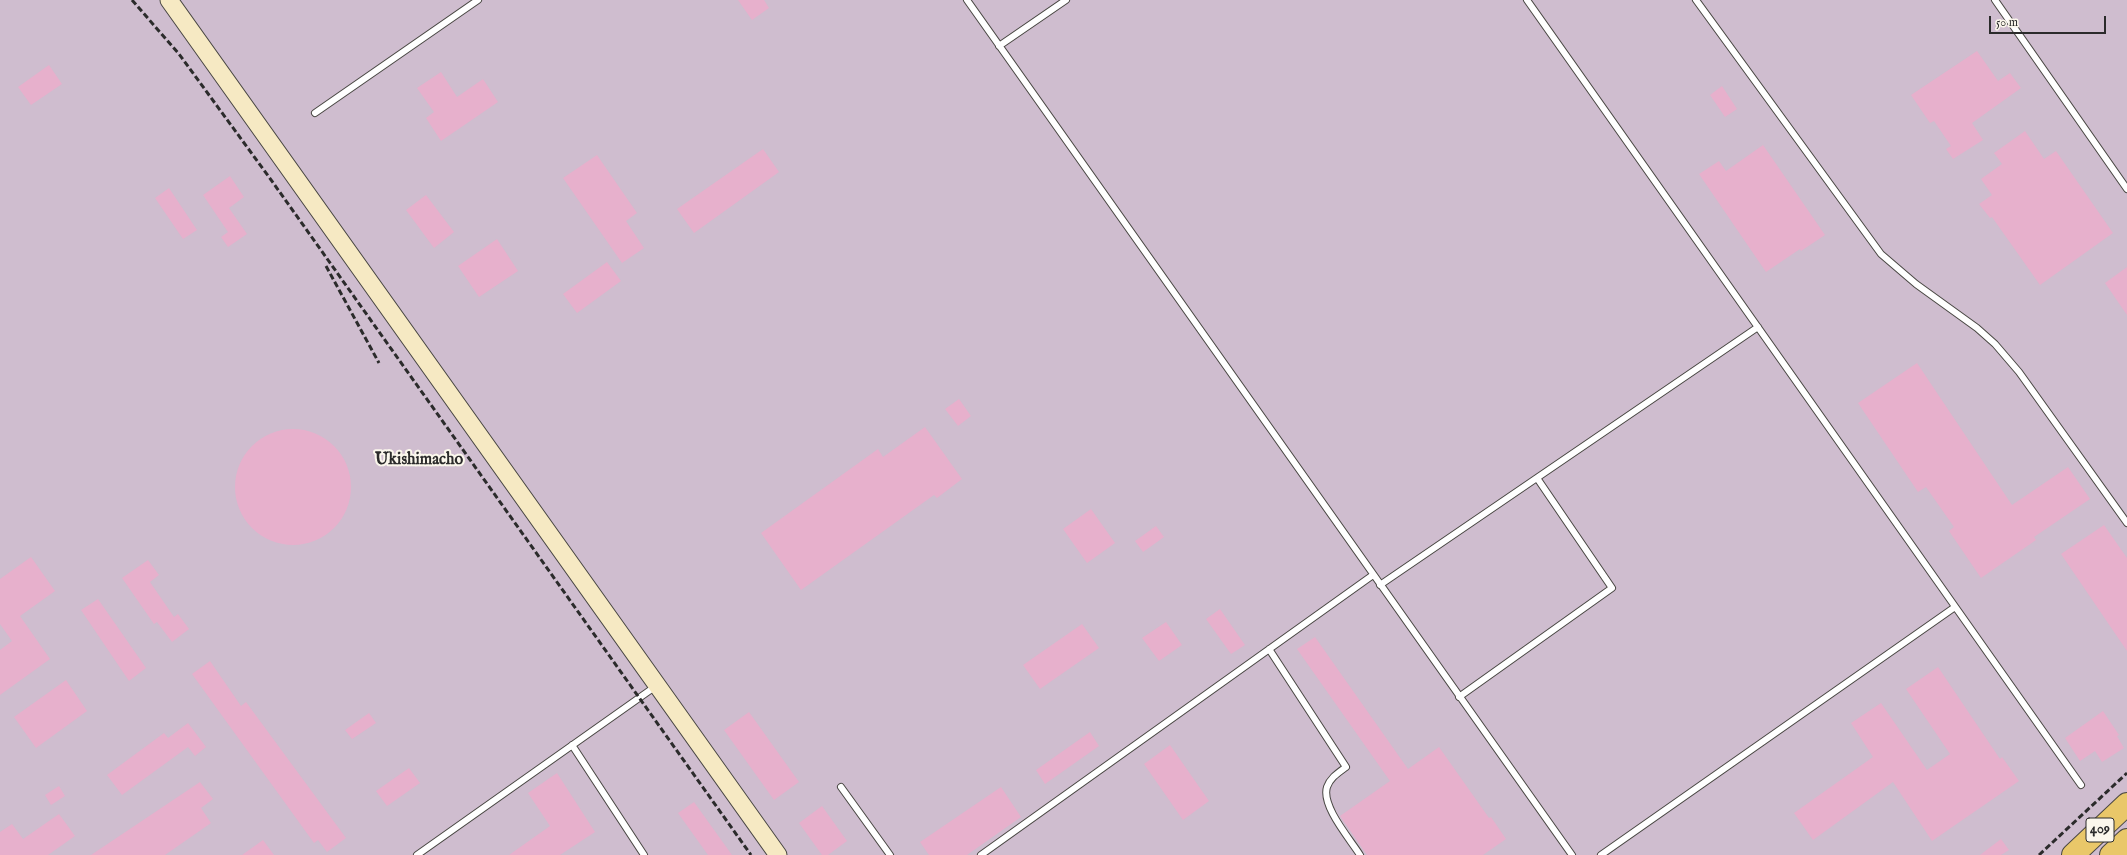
<!DOCTYPE html>
<style>
body{margin:0}
#map{position:relative;width:2127px;height:855px;overflow:hidden;background:#f5e4cc;font-family:"IM FELL English",serif}
canvas{display:block}
.scale{position:absolute;left:1989px;top:16px;width:117px;height:18px;box-sizing:border-box;border:2px solid #2b2b2b;border-top:0;padding-left:5px;font-size:12px;line-height:14px;white-space:nowrap;color:#2b2b2b;-webkit-text-stroke:3px #fbf7ec;paint-order:stroke}
</style>
<div id="map">
<canvas width="2127" height="855"></canvas>
<div class="scale">50 m</div>
</div>
<script>
const ctx = document.querySelector('canvas').getContext('2d');
ctx.lineJoin = 'round';
function fill(path, color) { ctx.fillStyle = color; ctx.fill(path, 'evenodd'); }
function stroke(path, color, width, dash) { ctx.strokeStyle = color; ctx.lineWidth = width; ctx.lineCap = dash ? 'butt' : 'round'; ctx.setLineDash(dash || []); ctx.stroke(path); }
function drawText(font, color, halo, rows, align = 'center') {
  ctx.font = font + ' "IM FELL English",serif'; ctx.lineWidth = 4; ctx.setLineDash([]); ctx.textBaseline = 'middle'; ctx.strokeStyle = halo; ctx.fillStyle = color; for (const [text, x, y, turn = 0] of rows) {
    ctx.save(); ctx.translate(x, y); ctx.rotate((+turn || 0) * Math.PI / 180); ctx.textAlign = isNaN(turn) ? turn : align; if (halo) ctx.strokeText(text, 0, 0); ctx.fillText(text, 0, 0); ctx.restore();
  }
}
fill(new Path2D(`
 M0,0H2127V855H0Z`), '#cfbdcf');
fill(new Path2D(`
 M738,0H764L769,8L752,20Z
 M1977,51L1998,81L2010,73L2021,88L1972,123L1983,140L1953,159L1946,149L1951,146L1934,121L1930,123L1911,95Z
 M49,65L62,84L31,105L18,87Z
 M441,72L457,97L483,79L498,102L441,141L426,118L434,112L417,88Z
 M1722,86L1737,109L1725,117L1710,95Z
 M2025,131L2044,159L2056,151L2113,233L2040,285L1992,217L1990,218L1979,204L1992,195L1981,179L2002,164L1994,153Z
 M1763,145L1825,235L1801,251L1800,249L1766,272L1699,174L1719,161L1726,171Z
 M763,149L779,172L694,233L677,209Z
 M597,155L637,213L626,221L644,248L622,263L563,178Z
 M230,176L244,197L229,208L247,234L228,247L221,237L228,232L203,195Z
 M169,188L197,230L183,239L155,198Z
 M426,195L454,232L434,248L406,210Z
 M497,239L518,271L479,297L458,266Z
 M607,262L621,281L577,313L563,294Z
 M2127,267V315L2105,283Z
 M1917,363L2012,505L2068,467L2090,499L2034,537L2036,540L1981,578L1949,531L1954,527L1926,487L1918,492L1858,403Z
 M959,399L971,416L958,426L945,409Z
 M925,427L962,479L937,498L934,495L801,590L761,533L878,449L883,457Z
 M235 487a58 58 0 1 1 116 0a58 58 0 1 1-116 0Z
 M1091,509L1115,543L1087,563L1063,529Z
 M2104,525L2127,558V651L2061,554Z
 M1156,526L1164,537L1143,552L1135,541Z
 M31,557L55,591L20,616L50,659L0,695V650L12,641L0,624V579Z
 M148,560L159,575L150,582L174,617L178,614L189,629L172,642L157,622L154,624L122,578Z
 M98,599L146,668L129,681L81,610Z
 M1220,609L1245,645L1231,654L1206,619Z
 M1166,622L1182,645L1159,661L1142,638Z
 M1082,624L1099,648L1040,689L1023,665Z
 M1315,637L1408,769L1439,747L1489,818L1491,817L1506,839L1483,855H1367L1340,816L1390,781L1297,649Z
 M210,661L241,706L246,702L346,838L327,852L318,840L314,843L192,674Z
 M1938,667L2000,759L2002,757L2019,781L1932,841L1893,782L1813,840L1794,813L1873,757L1851,723L1881,703L1927,770L1950,754L1906,689Z
 M66,680L87,711L36,748L14,717Z
 M2103,711L2119,735L2117,736L2124,748L2102,762L2095,751L2080,761L2065,738Z
 M749,712L799,782L774,800L724,730Z
 M369,713L376,723L352,739L345,730Z
 M188,723L206,747L195,756L188,747L122,795L107,775L164,733L168,738Z
 M1090,732L1099,746L1045,784L1036,770Z
 M1170,745L1209,801L1183,820L1144,764Z
 M409,768L420,783L387,806L376,791Z
 M557,773L595,832L560,855H509L550,826L528,793Z
 M200,782L213,799L201,808L211,823L165,855H91Z
 M59,786L65,796L51,805L45,795Z
 M1001,787L1021,817L967,855H929L920,842Z
 M694,802L732,855H708L678,813Z
 M822,806L847,841L828,855H822L799,823Z
 M59,814L75,836L48,855H0V832L12,824L23,839Z
 M2001,839L2009,850L2001,855H1980Z
 M263,840L274,855H242Z`), '#e7b0cc');
const lane = new Path2D(`
 M967,0L1572,855
 M1527,0L2081,785
 M1696,0L1881,254L1916,284L1977,328L1995,344L2019,372L2127,523
 M1995,0L2127,189
 M999,46L1066,0
 M315,113L478,0
 M1380,585L1758,327
 M1269,649L1346,767C1338,773 1330,778 1327,787C1321,806 1350,839 1360,855
 M1459,697L1612,588L1537,478
 M572,745L644,855
 M841,787L890,855
 M417,855L656,686
 M981,855L1373,575
 M1601,855L1955,607`);
const secondary = new Path2D(`
 M169,0L778,855`);
const highway = new Path2D(`
 M2073,855L2127,804
 M2111,855L2127,840`);
stroke(lane, '#494743', 8);
stroke(secondary, '#494743', 19);
stroke(highway, '#494743', 24);
stroke(lane, '#fff', 6);
stroke(secondary, '#f6e9c3', 17);
stroke(highway, '#e9c769', 22);
stroke(new Path2D(`
 M132,0L179,54L269,177L751,855
 M326,266L379,363
 M2039,855L2127,773`), '#2b2b2b', 3, [6, 3]);
for (const [x, y, w] of [
 [2100,830,28]
]) { const box = new Path2D(); box.roundRect(x - w / 2, y - 12, w, 24, 3); ctx.fillStyle = '#fbf7ec'; ctx.fill(box); stroke(box, '#2b2b2b', 1); }
drawText('bold 14px', '#2b2b2b', null, [
 ["409",2100,830]
]);
drawText('bold 16px', '#2b2b2b', '#fbf7ec', [
 ["Ukishimacho",419,461]
]);
</script>
